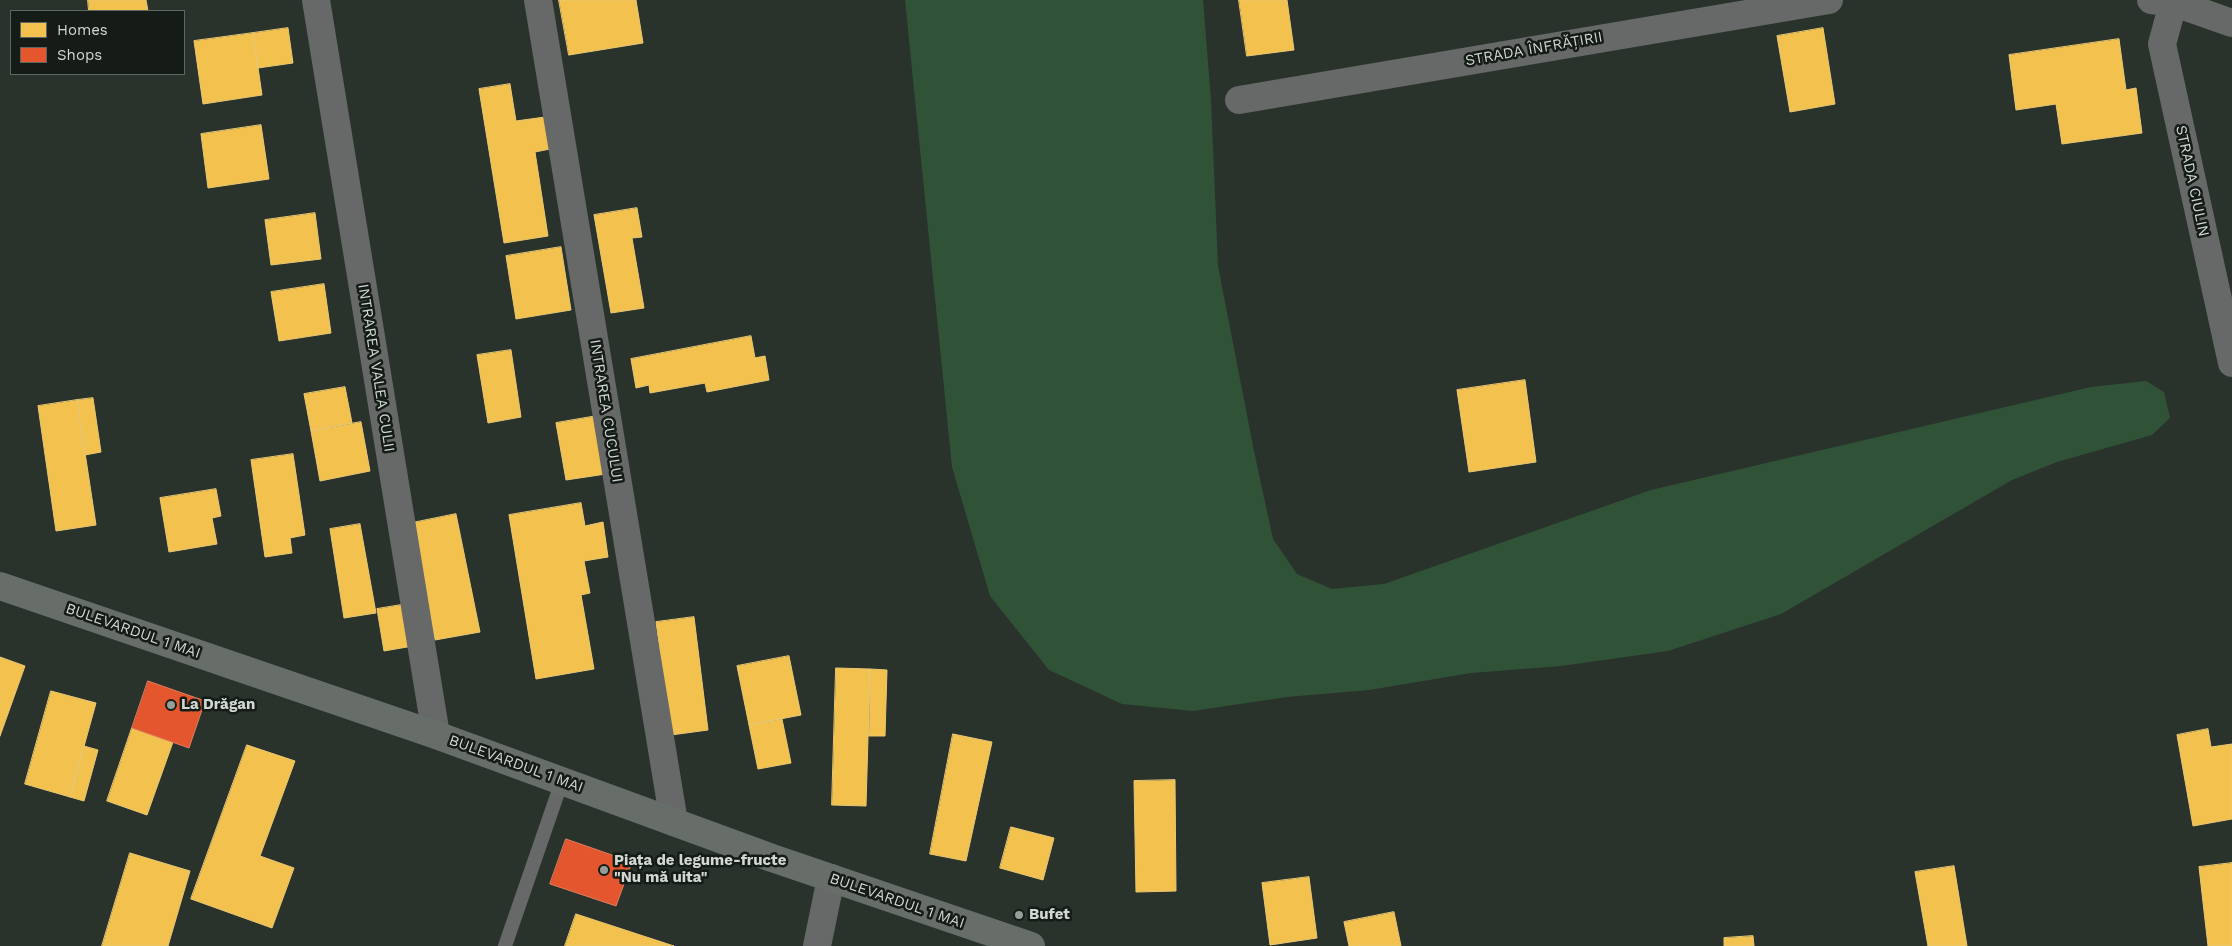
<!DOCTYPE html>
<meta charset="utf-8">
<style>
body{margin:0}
#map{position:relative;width:2232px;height:946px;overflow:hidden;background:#2a322c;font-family:"Work Sans",sans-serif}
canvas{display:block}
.legend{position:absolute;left:10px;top:10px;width:175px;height:65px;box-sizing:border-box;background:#151b16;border:1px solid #606761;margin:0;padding:6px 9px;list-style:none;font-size:15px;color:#d0d8d1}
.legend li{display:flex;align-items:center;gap:10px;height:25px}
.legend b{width:25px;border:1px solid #606761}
</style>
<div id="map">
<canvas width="2232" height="946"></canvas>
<ul class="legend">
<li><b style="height:14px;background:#f2c14e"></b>Homes</li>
<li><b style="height:14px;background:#e4572e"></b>Shops</li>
</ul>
</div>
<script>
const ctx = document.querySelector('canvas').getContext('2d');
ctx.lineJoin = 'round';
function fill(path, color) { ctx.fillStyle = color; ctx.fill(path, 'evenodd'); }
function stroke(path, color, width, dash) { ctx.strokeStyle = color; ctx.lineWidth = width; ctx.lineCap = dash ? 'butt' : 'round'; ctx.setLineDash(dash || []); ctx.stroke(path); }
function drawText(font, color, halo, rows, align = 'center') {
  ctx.font = font + ' "Work Sans",sans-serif'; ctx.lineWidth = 5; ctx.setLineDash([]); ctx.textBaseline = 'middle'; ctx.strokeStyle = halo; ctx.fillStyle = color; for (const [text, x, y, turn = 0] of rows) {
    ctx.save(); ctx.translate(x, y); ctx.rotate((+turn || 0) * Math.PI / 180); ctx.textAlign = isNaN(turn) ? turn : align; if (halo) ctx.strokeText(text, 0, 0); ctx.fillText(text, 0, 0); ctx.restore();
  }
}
fill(new Path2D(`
 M905,0H1203L1211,100L1218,266L1254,451L1273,539L1297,574L1332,589L1384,584L1651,490L2091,387L2146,381L2164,392L2170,418L2152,435L2057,462L2012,480L1781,614L1668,651L1561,666L1471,673L1369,690L1287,697L1193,711L1122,704L1049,670L990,596L952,467Z`), '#305338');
const homes = new Path2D(`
 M88,0H146L148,11H89Z
 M559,0H636L643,43L569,55Z
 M1239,0H1287L1294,50L1247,56Z
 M288,28L293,63L258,68L253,33Z
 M1823,28L1835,104L1790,112L1777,36Z
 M253,33L262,95L203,104L194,41Z
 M2119,39L2126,90L2136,88L2142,133L2062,144L2056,104L2016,110L2009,55Z
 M510,84L516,121L545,117L550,149L535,152L548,236L504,243L479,89Z
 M261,125L269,179L208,188L201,134Z
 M637,208L642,237L632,238L644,308L611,313L594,215Z
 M315,213L321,259L271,265L265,220Z
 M561,247L571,310L516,319L506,256Z
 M324,284L331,333L279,341L271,292Z
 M751,336L755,358L765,356L769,380L707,392L705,383L650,393L649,385L636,388L631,359Z
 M511,350L521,417L488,423L477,355Z
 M1525,380L1536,462L1469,472L1457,390Z
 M345,387L352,423L311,431L304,394Z
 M93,398L101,452L85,455L77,400Z
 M77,400L96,525L56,531L38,406Z
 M597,416L606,474L566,480L556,423Z
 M361,422L370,471L320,481L311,431Z
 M293,454L305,535L290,538L292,553L265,557L251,460Z
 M216,489L221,516L212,518L217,544L169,552L160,498Z
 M581,503L585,526L603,522L608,557L584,561L590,593L581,595L594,669L536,679L509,515Z
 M456,514L480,632L435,640L412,523Z
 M360,524L376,613L344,618L330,529Z
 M407,604L413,646L384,651L377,609Z
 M694,617L708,730L671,735L656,622Z
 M789,656L801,715L749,725L737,666Z
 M0,657L25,666L0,736Z
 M836,668L870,669L866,806L832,805Z
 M870,669L887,670L885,736H869Z
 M51,691L96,703L70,797L25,784Z
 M782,719L791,763L758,769L749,725Z
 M132,728L173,742L147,815L107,801Z
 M2208,729L2211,747L2232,744V819L2193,826L2177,735Z
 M953,734L992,742L966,861L930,854Z
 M247,745L295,761L260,856L294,868L272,928L191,899Z
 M84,746L98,750L84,801L70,797Z
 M1175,780L1176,891L1136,892L1134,781Z
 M1011,827L1054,838L1043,880L1000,868Z
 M130,853L190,871L168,946H102Z
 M2232,863V946H2208L2199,867Z
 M1954,866L1967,946H1928L1915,872Z
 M1309,877L1317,938L1270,945L1262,883Z
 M1394,912L1401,946H1349L1344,922Z
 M576,914L674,946H565Z
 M1753,936L1754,946H1724V938Z`);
fill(homes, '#f2c14e');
stroke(homes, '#e8c875', 1);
const shops = new Path2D(`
 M148,681L205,701L189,748L132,728Z
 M566,839L632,862L616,906L550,884Z`);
fill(shops, '#e4572e');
stroke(shops, '#de7e5f', 1);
stroke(new Path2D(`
 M505,946L562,781`), '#666967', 14);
stroke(new Path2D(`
 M316,0L436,735
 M538,0L674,822
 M2151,0L2175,3L2232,23
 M2174,0L2162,44L2232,363
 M1239,100L1829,0
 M817,946L831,878`), '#666967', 28);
stroke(new Path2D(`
 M0,586L436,735L772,858L1031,946`), '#676d68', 28);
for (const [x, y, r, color] of [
 [171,705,5,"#969e97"],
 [604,870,5,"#969e97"],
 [1019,915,5,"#969e97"]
]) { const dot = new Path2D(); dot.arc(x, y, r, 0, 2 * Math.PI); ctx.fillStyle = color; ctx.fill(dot); stroke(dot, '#151b16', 2); }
drawText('15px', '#d0d8d1', '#151b16', [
 ["STRADA ÎNFRĂȚIRII",1534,49,-10],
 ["STRADA CIULIN",2192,181,78],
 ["INTRAREA VALEA CULII",376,368,81],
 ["INTRAREA CUCULUI",606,411,81],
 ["BULEVARDUL 1 MAI",133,631,19],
 ["BULEVARDUL 1 MAI",516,764,20],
 ["BULEVARDUL 1 MAI",897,901,19]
]);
drawText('bold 15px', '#d0d8d1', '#151b16', [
 ["La Drăgan",181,705],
 ["Piața de legume-fructe",614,861],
 ["\"Nu mă uita\"",614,878],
 ["Bufet",1029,915]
], 'left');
</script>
